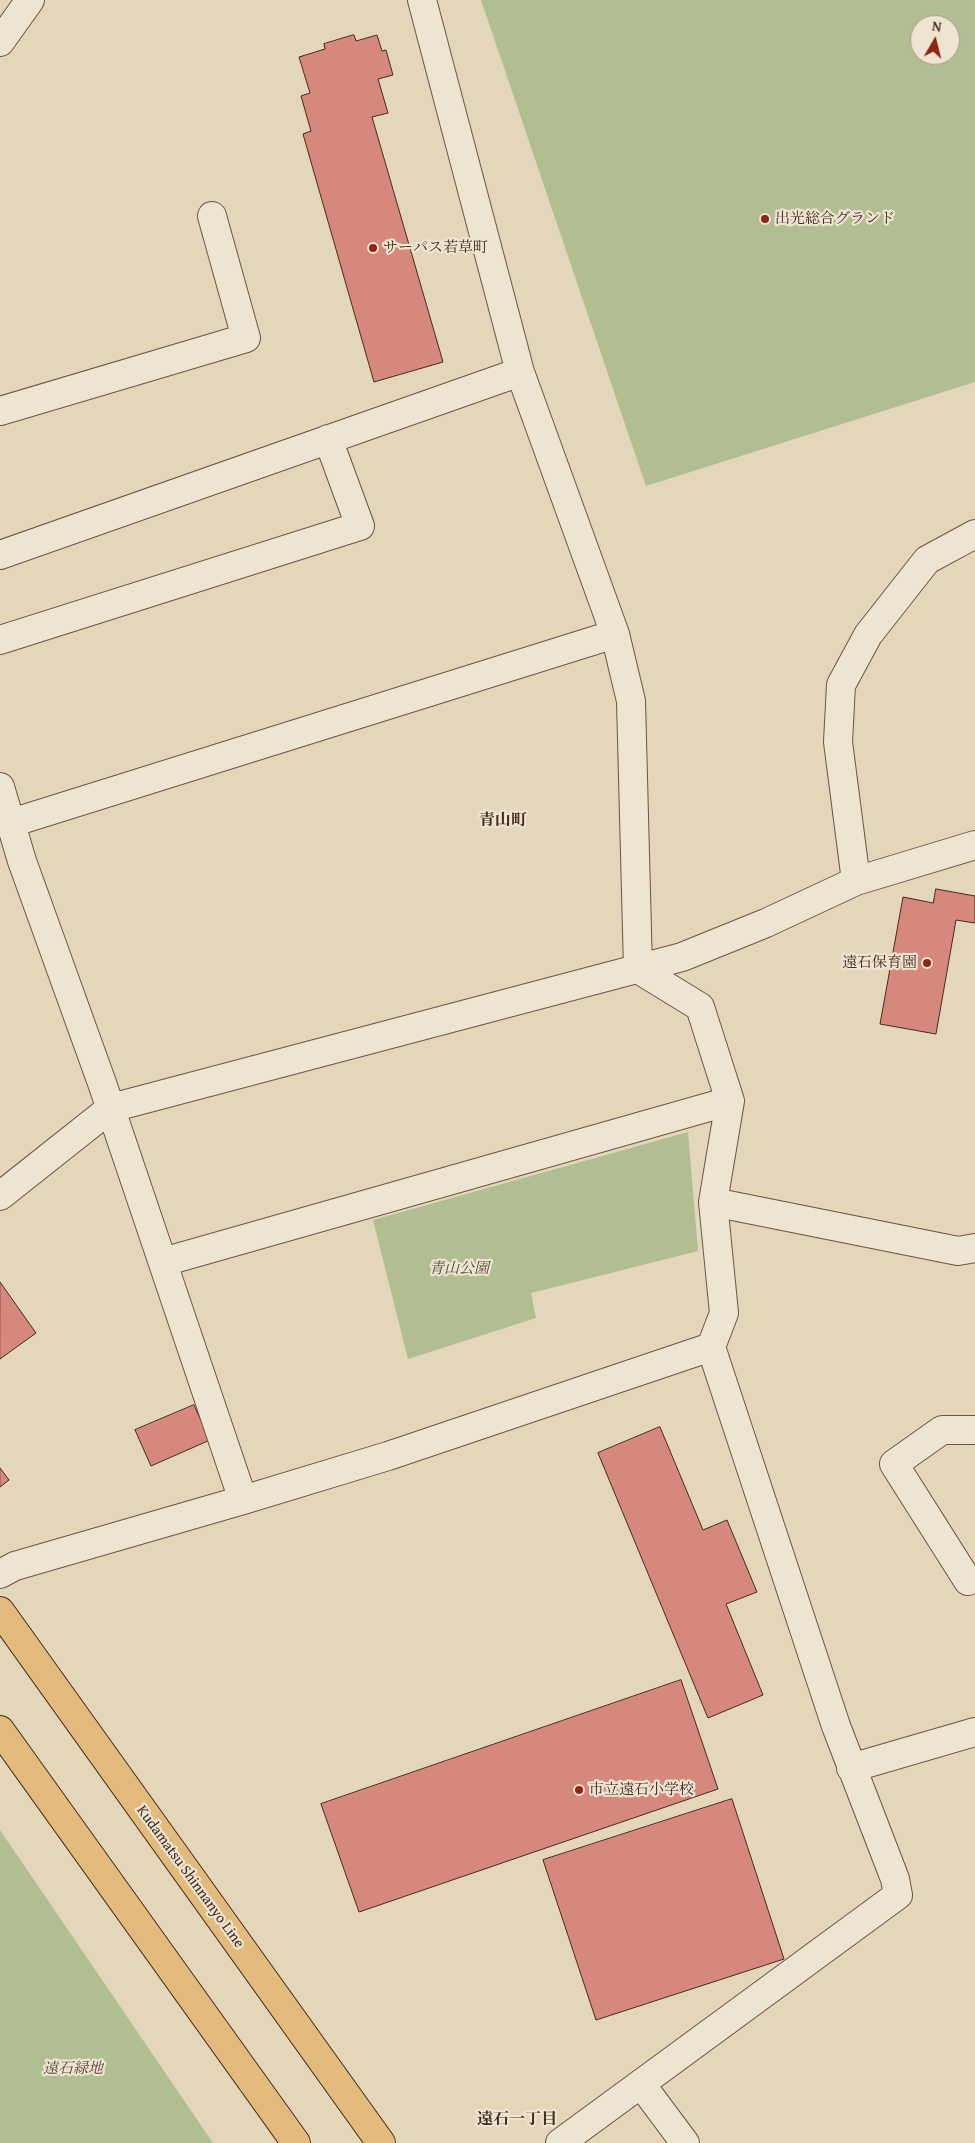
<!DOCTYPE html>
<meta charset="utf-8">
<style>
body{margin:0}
#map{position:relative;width:975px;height:2143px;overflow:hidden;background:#e4d6b8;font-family:"Gentium Book Plus",serif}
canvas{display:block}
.north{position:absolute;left:910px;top:15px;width:50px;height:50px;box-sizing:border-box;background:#ede4d1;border:1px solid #a99a8a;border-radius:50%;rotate:8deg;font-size:14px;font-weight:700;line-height:20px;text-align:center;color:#442a1f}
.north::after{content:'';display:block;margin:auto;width:18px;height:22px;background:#8f2418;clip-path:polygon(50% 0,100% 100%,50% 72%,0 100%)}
</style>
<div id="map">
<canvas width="975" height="2143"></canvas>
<div class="north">N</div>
</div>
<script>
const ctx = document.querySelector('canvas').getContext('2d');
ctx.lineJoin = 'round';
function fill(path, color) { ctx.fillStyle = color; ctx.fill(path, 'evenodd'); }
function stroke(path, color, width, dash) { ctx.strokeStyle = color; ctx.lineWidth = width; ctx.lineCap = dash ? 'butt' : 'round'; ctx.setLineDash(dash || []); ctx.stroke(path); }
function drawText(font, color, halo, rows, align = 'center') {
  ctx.font = font + ' "Gentium Book Plus","Noto Serif JP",serif'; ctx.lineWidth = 4.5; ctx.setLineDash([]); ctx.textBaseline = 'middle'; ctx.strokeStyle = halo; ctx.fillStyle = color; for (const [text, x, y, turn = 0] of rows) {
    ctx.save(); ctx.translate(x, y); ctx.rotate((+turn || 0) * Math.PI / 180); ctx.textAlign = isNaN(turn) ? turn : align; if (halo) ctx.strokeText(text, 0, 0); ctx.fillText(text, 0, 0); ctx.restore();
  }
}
fill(new Path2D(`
 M481,0H975V382L646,486ZM920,25H950V55H920Z
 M688,1132L698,1251L531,1293L536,1318L408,1359L373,1220Z
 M0,1830L213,2143H0Z`), '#b1be91');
const building = new Path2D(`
 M354,35L356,41L377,35L382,51L386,50L393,75L378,79L388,113L372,117L443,362L374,382L303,134L311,131L301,96L310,93L299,57L325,49L324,44Z
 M936,889L975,896V923L956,920L936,1034L880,1024L903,897L933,903Z
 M0,1282L36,1333L0,1359Z
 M194,1405L210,1440L151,1466L135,1430Z
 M660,1427L703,1530L727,1520L757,1592L726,1604L763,1695L708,1718L598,1453Z
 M0,1468L9,1480L0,1487Z
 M681,1680L718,1789L359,1912L321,1804Z
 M732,1799L784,1959L596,2020L543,1860Z`);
fill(building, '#d6887d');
stroke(building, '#442a1f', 1);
const minor = new Path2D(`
 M422,0L520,372L615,634L631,701L638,969
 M0,42L30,0
 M0,411L246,338L212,216
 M0,555L520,372
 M0,640L360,526L328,439
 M0,787L22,861L102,1083L243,1500
 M11,823L615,634
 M856,881L838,742L841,685L868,635L927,560L975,534
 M0,1196L111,1108L682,957L766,923L856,881L975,845
 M713,1202L958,1251L975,1248
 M163,1262L730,1101
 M0,1574L15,1566L243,1500L388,1456L711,1347
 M968,1581L894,1464L942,1430H975
 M851,1768L975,1732
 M641,2084L685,2143
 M560,2143L898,1895L895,1879L836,1726L711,1347L724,1313L713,1202L730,1101L700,1007L638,969`);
const major = new Path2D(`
 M0,1611L381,2143
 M0,1730L296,2143`);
stroke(minor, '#6c5545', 30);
stroke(major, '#442a1f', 30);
stroke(minor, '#ede4d1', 28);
stroke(major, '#e2bb7c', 28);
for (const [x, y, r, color] of [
 [765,219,5,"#8f2418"],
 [373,248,5,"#8f2418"],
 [927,963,5,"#8f2418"],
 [579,1790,5,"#8f2418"]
]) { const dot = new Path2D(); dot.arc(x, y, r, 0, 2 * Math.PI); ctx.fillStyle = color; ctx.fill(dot); stroke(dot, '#ede4d1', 2); }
drawText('15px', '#442a1f', '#ede4d1', [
 ["出光総合グランド",775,219],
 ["サーパス若草町",383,248],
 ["遠石保育園",917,963,"right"],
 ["市立遠石小学校",589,1790]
], 'left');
drawText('italic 15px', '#5a4836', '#ede4d1', [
 ["青山公園",459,1269],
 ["遠石緑地",73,2069]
]);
drawText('15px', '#442a1f', '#ede4d1', [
 ["Kudamatsu Shinnanyo Line",190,1877,54]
]);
drawText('bold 16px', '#442a1f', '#ede4d1', [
 ["青山町",503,821],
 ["遠石一丁目",517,2120]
]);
</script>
